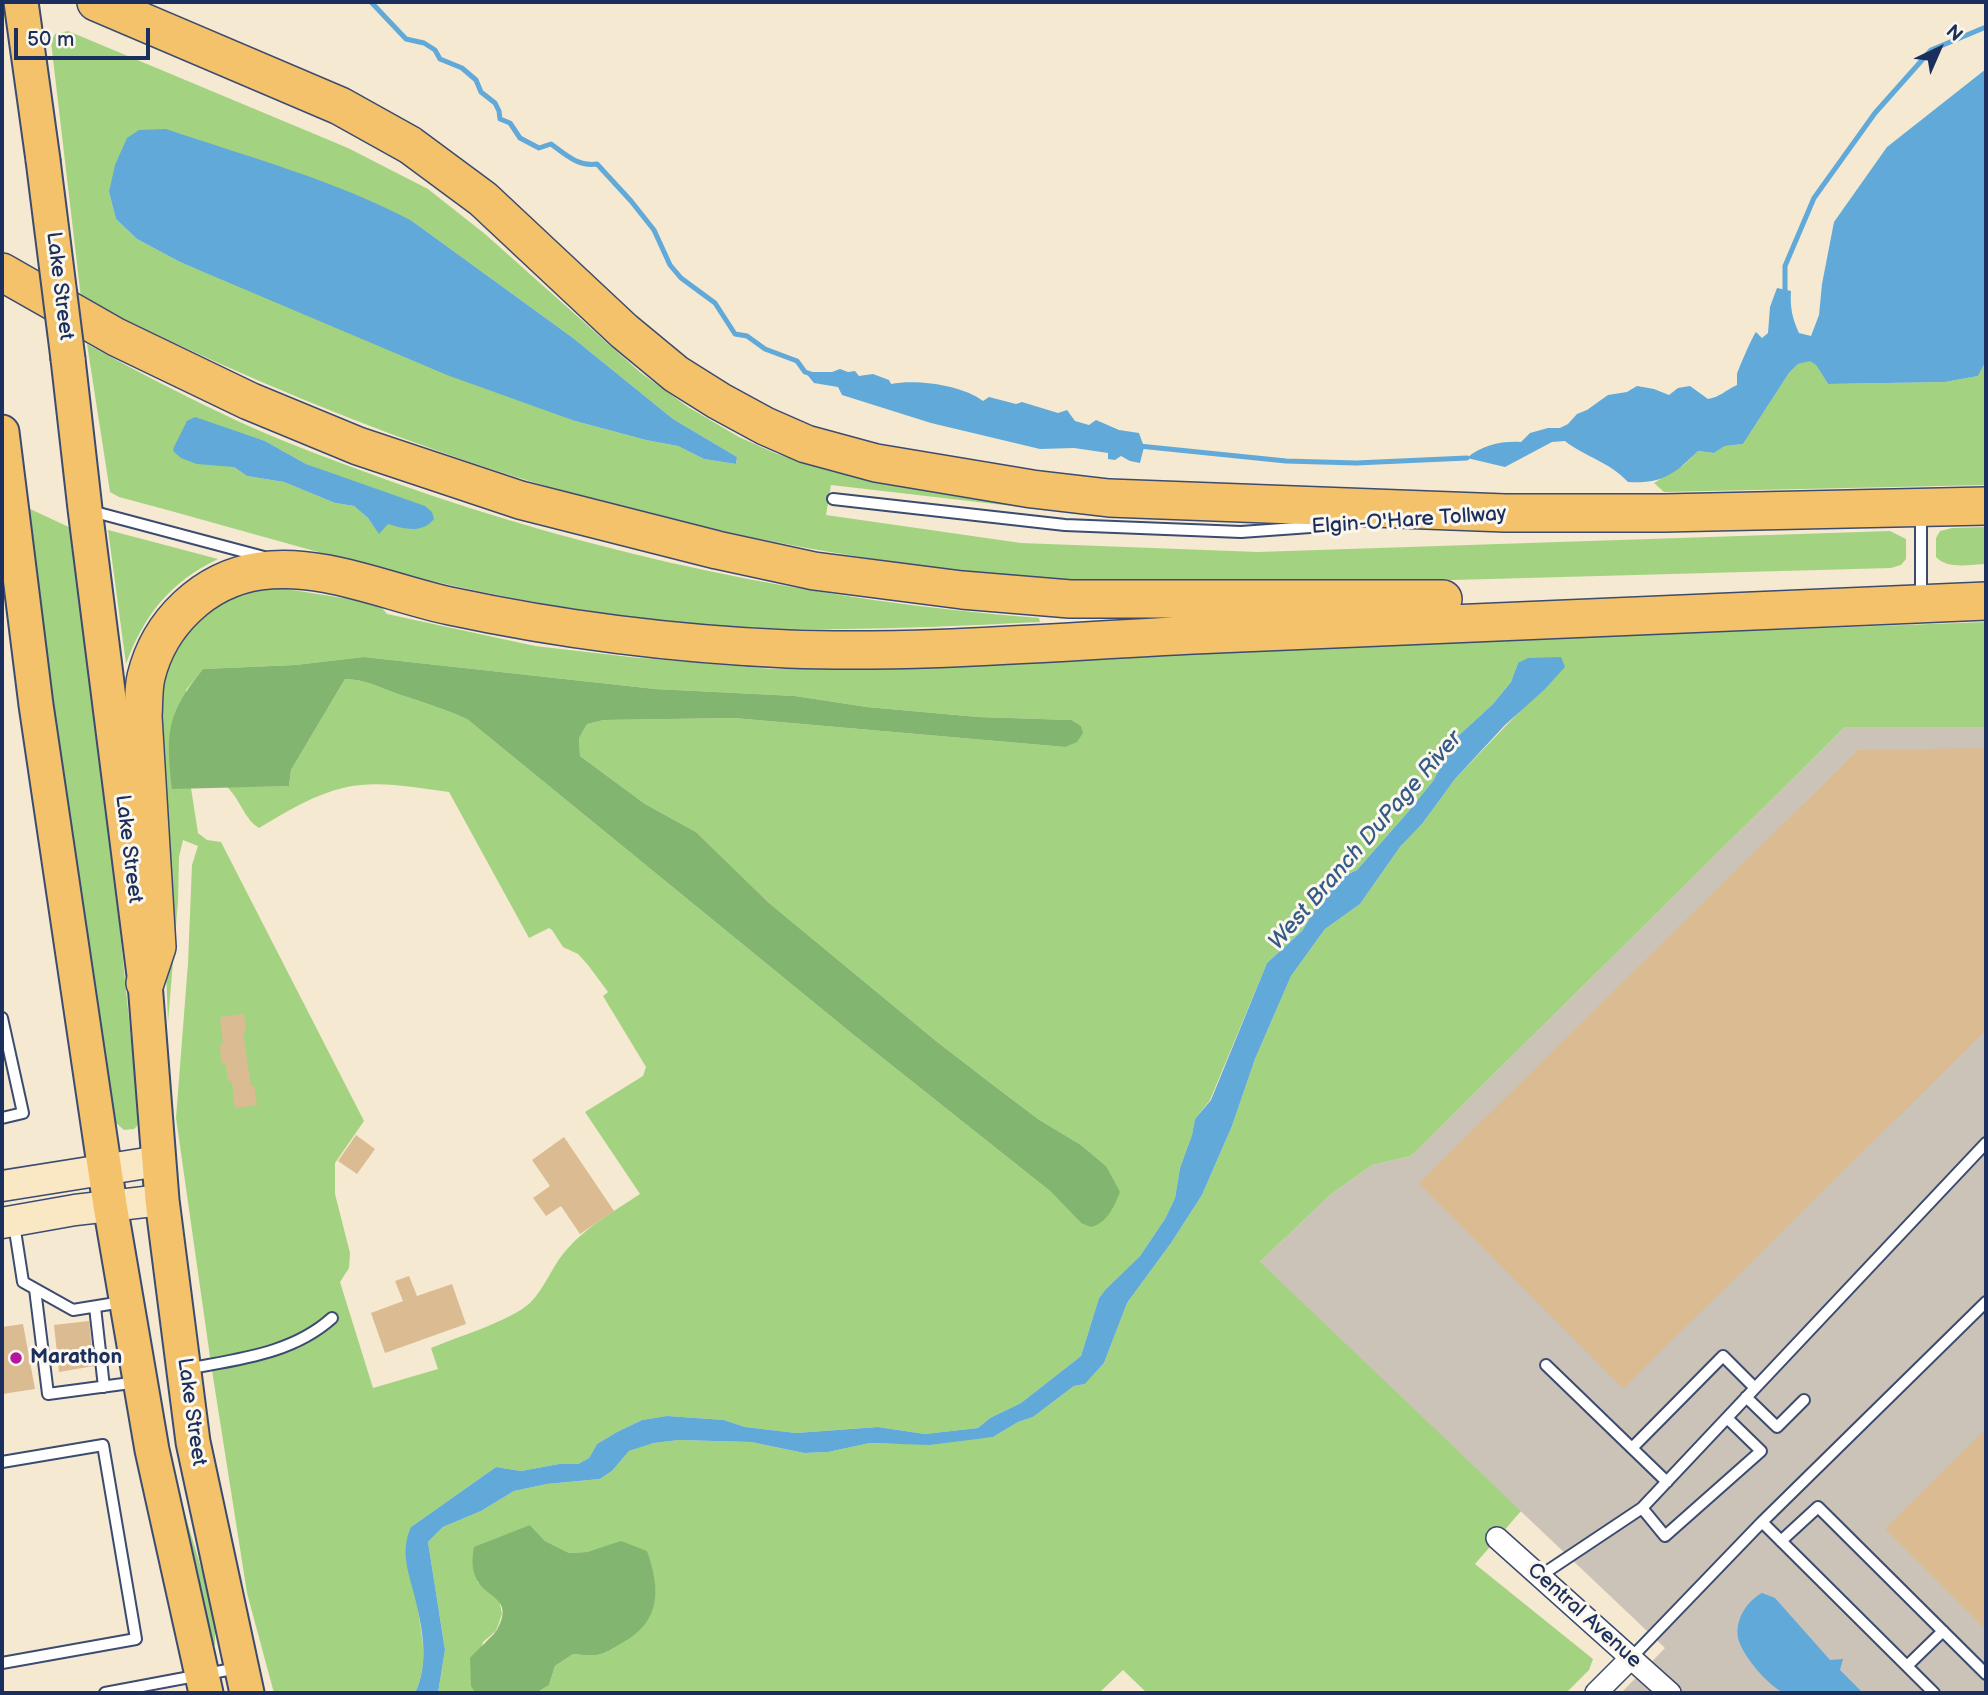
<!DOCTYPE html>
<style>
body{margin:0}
#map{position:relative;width:1988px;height:1695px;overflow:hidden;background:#f5e9d2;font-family:"Balsamiq Sans",sans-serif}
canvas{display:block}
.frame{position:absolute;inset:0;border:4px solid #1b2f5e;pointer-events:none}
.north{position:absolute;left:1904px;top:14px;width:70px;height:70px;-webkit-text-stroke:5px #fbf7ec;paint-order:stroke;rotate:44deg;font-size:19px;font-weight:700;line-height:28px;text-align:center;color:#1b2f5e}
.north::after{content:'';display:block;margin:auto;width:24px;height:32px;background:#1b2f5e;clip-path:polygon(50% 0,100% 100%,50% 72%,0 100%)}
.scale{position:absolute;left:14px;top:28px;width:136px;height:32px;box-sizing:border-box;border:4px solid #1b2f5e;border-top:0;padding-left:9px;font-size:21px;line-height:24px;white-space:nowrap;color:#1b2f5e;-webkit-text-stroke:5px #fbf7ec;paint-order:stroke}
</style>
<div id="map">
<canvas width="1988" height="1695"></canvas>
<div class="frame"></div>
<div class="north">N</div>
<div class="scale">50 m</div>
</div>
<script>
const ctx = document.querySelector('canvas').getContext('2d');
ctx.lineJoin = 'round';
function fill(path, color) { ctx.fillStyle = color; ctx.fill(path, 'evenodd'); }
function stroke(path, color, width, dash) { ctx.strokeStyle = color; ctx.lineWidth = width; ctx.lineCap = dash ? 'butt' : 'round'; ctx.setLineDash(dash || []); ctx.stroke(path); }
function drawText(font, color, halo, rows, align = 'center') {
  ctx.font = font + ' "Balsamiq Sans",sans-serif'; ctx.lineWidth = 6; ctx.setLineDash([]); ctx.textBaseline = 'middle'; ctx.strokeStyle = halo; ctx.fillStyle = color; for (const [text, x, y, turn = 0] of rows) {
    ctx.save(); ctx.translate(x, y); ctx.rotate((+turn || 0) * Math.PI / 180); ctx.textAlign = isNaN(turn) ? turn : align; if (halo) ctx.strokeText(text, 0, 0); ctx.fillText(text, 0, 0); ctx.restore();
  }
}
fill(new Path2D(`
 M1845,727H1986V1693H1621L1665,1648L1259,1263L1330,1195L1372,1165L1411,1156Z`), '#cbc3b8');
fill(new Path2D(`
 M68,31L348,148L428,189L485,234L641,373L688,407L739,437L777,454L858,478L1021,507L831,485L826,515L1021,543L1258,552L1890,531L1906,539V559L1901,565L1891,568C1745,572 1599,576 1453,580C1279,585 1104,589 931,567C770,547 594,506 441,452C318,409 198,356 81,298L51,42L55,34ZM109,192L412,221L573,338L673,419L737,457L736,464L704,459L678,446L646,440L575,421L180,262L137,239L116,219Z
 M87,344C138,372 190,399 242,423C290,445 341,463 390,481C599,556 818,601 1039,618L1040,622C958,626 875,630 792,629C701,628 597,614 508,597C377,572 248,531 119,497L110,492ZM236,432L265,441L306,464L377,491L379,533L368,518L354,506L335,503L284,482L247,476L234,467Z
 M1810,360L1816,365L1828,384L1945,382L1978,376L1986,361V485L1664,492L1654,483L1685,464L1698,451L1714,453L1725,446L1743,444L1789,373L1798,364Z
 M28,508L73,529L105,783L139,1118L137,1126L134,1129L124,1130L115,1122L55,717Z
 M1986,527V564C1970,564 1948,570 1936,557V538L1940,531L1952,528Z
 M108,530L218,559C170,582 144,615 126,664Z
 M280,588L368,602L382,608L387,614L535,646L630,657L772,669L928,668L1334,646L1986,622V727H1845L1411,1156L1372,1165L1330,1195L1260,1262L1521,1511L1475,1564L1593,1659L1589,1670L1566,1693H1147L1123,1670L1099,1693H536L549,1685L555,1666L573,1654C600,1657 600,1656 624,1642C662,1619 660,1588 646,1551L621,1542L587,1552L569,1553L545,1541L530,1525L477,1582L499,1599L502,1614L496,1631L483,1642L471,1685L475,1693H438L445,1650L428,1542L443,1527L481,1511L514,1491L547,1484L600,1479L612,1471L629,1451L654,1443L679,1440L751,1442L804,1453L828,1452L870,1443L897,1444L993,1437L1018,1422L1033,1417L1074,1386L1085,1384L1104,1363L1127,1303L1171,1243L1202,1195L1232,1126L1255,1059L1291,976L1325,929L1360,904L1400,847L1422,824L1455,779L1521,710L1518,663L1511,682L1493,704L1456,738L1433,781L1408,812L1357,870L1338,879L1320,901L1302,931L1267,963L1210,1100L1195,1119L1192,1135L1180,1168L1175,1198L1165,1219L1140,1256L1106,1289L1099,1298L1081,1356L1021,1403L990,1418L978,1428L925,1434L878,1427L796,1433L745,1427L724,1420L667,1416L642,1420L617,1432L597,1444L589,1458L578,1464H559L521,1471L496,1467L411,1527C413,1552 413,1578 417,1603C421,1636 430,1661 415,1693H274L247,1593L211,1364L176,1118L188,963L192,865L198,846L183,840L179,857L178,901L168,1022L157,733C158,721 157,707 160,695C170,650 201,605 248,593C258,590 269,590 280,588ZM364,657L655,689L795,696L867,707L978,717L1071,720L1065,747L734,718L604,720L587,724L579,738L580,756L645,804L696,832L769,903L936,1041L997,1088L1038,1119L1081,1145L1106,1166L1081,1223L1050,1191L855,1036L467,719C446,710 426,703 404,696C382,689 369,680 345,679L291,770L289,786L227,787C240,799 245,820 259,828C287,811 315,794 347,787C380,780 416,788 449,792L529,938L549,928L552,930L563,947L578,954L588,965L608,992L603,996L646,1067L643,1076L585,1112L640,1194C613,1212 584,1228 563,1254C551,1269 544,1289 530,1303C510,1321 457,1337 431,1348L438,1369L373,1388L340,1282L349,1268L350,1253L335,1194V1163L364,1121L221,842L207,840L198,833L191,788L186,690L203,669L295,665Z
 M166,1452L215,1614V1645L209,1647Z`), '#a3d381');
fill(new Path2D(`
 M364,657L655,689L795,696L867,707L978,717L1071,720L1081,726L1083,733L1077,742L1065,747L734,718L604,720L587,724L579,738L580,756L645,804L696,832L769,903L936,1041L997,1088L1038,1119L1081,1145L1106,1166L1120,1192C1114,1207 1107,1223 1091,1227L1081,1223L1050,1191L855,1036L467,719C446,710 426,703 404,696C382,689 369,680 345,679L291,770L289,786L172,789C166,732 166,715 203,669L295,665Z
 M530,1525L545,1541L569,1553L587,1552L621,1541L647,1551C660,1588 662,1620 624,1642C600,1656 600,1657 573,1654L555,1666L549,1685L536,1693H475L471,1686L470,1658C477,1650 492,1637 497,1630C515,1598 486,1598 477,1580C471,1568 472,1559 474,1547Z`), '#82b56f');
fill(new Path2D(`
 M1986,69V361L1978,376L1945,382L1828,384L1816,365L1810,361L1798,364L1789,373L1743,444L1725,446L1714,453L1698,451C1674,475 1661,484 1628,482C1610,462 1585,457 1565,441L1552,442L1505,467L1467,458C1482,445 1501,441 1521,442L1530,433L1548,428H1560L1568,424L1577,414L1587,410L1608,395L1627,392L1637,386L1654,389L1669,395L1678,388L1690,386L1708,399C1720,397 1726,390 1737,385C1737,382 1737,378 1737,374C1738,370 1753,335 1756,332L1762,338L1768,333L1770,307L1777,288L1791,291C1790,307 1792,318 1799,333L1811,336L1819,315L1822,284L1834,222L1887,147Z
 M166,129C248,157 335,180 412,221L573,338L673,419L737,457L736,464L704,459L678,446L646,440L575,421L447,375L180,262L137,239L116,219L109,192L115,165L127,138L139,130Z
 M840,369L848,372L855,371L859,376L873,374L889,380L891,384C917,379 962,385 983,401L989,397L1016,404L1022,402L1058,413L1067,410L1075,421L1089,425L1096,420L1119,430L1139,433L1144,447L1140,463L1130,461L1121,456L1115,460L1108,459V453L1074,448L1040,449L931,423L842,395L838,387L814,383L805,372H832Z
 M195,417L265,441L306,464L425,506L432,512L434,519C422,534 404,529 388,524L379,534L368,518L354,506L335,503L284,482L247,476L234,467L197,464L181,458L174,452L173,449L187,421Z
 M1561,657L1565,667L1544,690L1505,725L1455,779L1422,824L1400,847L1360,904L1325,929L1291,976L1255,1059L1232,1126L1202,1195L1171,1243L1127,1303L1104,1363L1085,1384L1074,1386L1033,1417L1018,1422L993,1437L929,1445L870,1443L828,1452L804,1453L751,1442L679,1440L654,1443L629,1451L612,1471L600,1479L547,1484L514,1491L481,1511L443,1527L428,1542L445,1650L438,1693H415C429,1665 423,1632 416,1602C410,1575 399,1554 411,1527L496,1467L521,1471L559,1464H578L589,1458L597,1444L617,1432L642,1420L667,1416L724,1420L745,1427L796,1433L878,1427L925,1434L978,1428L990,1418L1021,1403L1081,1356L1099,1298L1106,1289L1140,1256L1165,1219L1175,1198L1180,1168L1192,1135L1195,1119L1211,1100L1267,963L1302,931L1320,901L1338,879L1357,870L1408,812L1433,781L1456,738L1493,704L1511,682L1518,663L1528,658Z
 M1762,1593L1775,1598L1830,1660L1843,1659L1840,1670L1863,1693C1848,1693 1792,1695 1782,1692C1767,1684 1742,1655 1738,1638C1735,1619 1747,1601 1762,1593Z`), '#61a9d8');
stroke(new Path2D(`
 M371,2L406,39L424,43L435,50L440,59L462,68L476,80L481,92L495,103L499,111L500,119L510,123L520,138L539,148L551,144C565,154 578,167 597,164L631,201L654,230L670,265L681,278L715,303L735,334L747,336L765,349L797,361L805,372L811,374
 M1785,294V266L1814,198L1875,113L1931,50L1986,27
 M1139,446L1286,461L1356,463L1467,458`), '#61a9d8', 5);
fill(new Path2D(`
 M1986,748V1030L1623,1389L1419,1183L1858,750Z
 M244,1014L246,1033H243L251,1086L254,1085L257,1105L235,1108L232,1081H228L226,1065L221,1062L220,1043H223L220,1017Z
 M356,1135L375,1149L357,1174L338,1161Z
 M564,1137L614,1211L580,1234L561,1206L546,1216L533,1198L550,1186L532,1160Z
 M409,1276L417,1296L452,1284L466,1324L385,1353L371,1313L403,1301L395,1281Z
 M89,1321L94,1366L59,1372L54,1325Z
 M23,1324L35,1389L2,1394V1327Z
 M1986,1429V1630L1885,1529Z`), '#dbbb92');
const lane = new Path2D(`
 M833,499L1065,525L1241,532L1352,524
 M91,511L264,557
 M1921,586V511
 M2,1018L23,1113L2,1118
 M14,1224L23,1282L73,1310L122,1302
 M35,1289L48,1394L138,1382
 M95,1307L104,1387
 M1546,1365L1667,1482
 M187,1369C238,1359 292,1354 332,1318
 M1746,1397L1777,1427L1804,1400
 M1632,1448L1723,1356L1755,1388
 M2,1462L103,1445L136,1639L2,1663
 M1642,1508L1665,1536L1761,1451L1727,1418
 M1762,1522L1934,1693
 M1781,1541L1818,1507L1986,1674
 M1540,1576L1642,1508L1986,1143
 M1631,1658L1762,1522L1986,1302
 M1907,1666L1943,1631
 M105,1693L238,1668`);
const street = new Path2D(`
 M1497,1538L1670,1693
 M1596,1693L1631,1658`);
const secondary = new Path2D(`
 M2,1186L159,1161
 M2,1223L75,1210L162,1200`);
const primary = new Path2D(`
 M21,2L43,160
 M68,359L85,509L145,983L162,1200L193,1442L247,1693
 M2,432L36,705L110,1205L152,1450L206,1693`);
const highway = new Path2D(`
 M96,2L340,106L410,145L483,199L624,331L676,374L719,401L765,426L806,444L876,463L1032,489L1109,498L1505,513H1664L1986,506
 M2,272L116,337L249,401L358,446L520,500L717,550L814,571L962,590L1070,599H1443
 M145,983L157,947L143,716C144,703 143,690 146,677C159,623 204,579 260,571C323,562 389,593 450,606C562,630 674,644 788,649C931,654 1074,640 1217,634C1473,623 1730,612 1986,601`);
stroke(lane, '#3c4b6f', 14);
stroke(street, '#3c4b6f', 24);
stroke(secondary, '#3c4b6f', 33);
stroke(primary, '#3c4b6f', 37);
stroke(highway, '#3c4b6f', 40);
stroke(lane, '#fff', 10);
stroke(street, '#fff', 21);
stroke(secondary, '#fae7c3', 30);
stroke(primary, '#f3c26a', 33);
stroke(highway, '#f3c26a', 37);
const primaryBridge = new Path2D(`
 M43,160L68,359`);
stroke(primaryBridge, '#3c4b6f', 37, []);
stroke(primaryBridge, '#f3c26a', 33);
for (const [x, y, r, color] of [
 [16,1358,7,"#b5179e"]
]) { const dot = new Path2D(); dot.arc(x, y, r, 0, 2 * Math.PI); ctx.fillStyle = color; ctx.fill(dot); stroke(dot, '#fbf7ec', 2.5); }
drawText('21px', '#1b2f5e', '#fbf7ec', [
 ["Lake Street",59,286,83],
 ["Elgin-O'Hare Tollway",1409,521,-4],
 ["Lake Street",128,849,83],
 ["Lake Street",191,1412,82],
 ["Central Avenue",1584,1616,42]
]);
drawText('bold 21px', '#1b2f5e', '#fbf7ec', [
 ["Marathon",30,1358]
], 'left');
drawText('italic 23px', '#345a89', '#fbf7ec', [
 ["West Branch DuPage River",1366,841,-49]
]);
</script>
